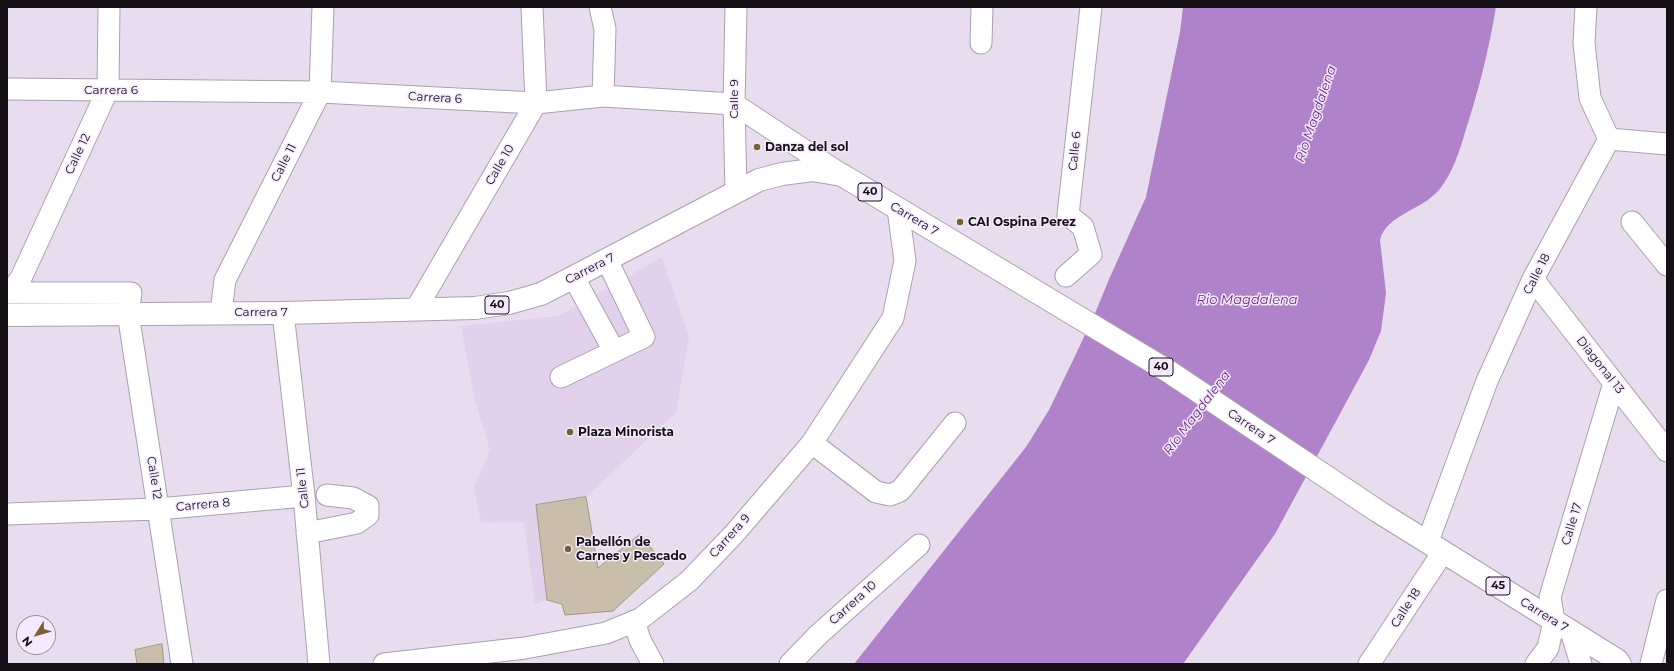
<!DOCTYPE html>
<meta charset="utf-8">
<style>
body{margin:0}
#map{position:relative;width:1674px;height:671px;overflow:hidden;background:#e8dcef;font-family:Montserrat,sans-serif}
canvas{display:block}
.frame{position:absolute;inset:0;border:8px solid #141016;pointer-events:none}
.north{position:absolute;left:16px;top:615px;width:40px;height:40px;box-sizing:border-box;background:#f5e9fd;border:1px solid #9b92a1;border-radius:50%;rotate:233deg;font-size:11px;font-weight:700;line-height:16px;text-align:center;color:#141016}
.north::after{content:'';display:block;margin:auto;width:14px;height:18px;background:#776131;clip-path:polygon(50% 0,100% 100%,50% 72%,0 100%)}
</style>
<div id="map">
<canvas width="1674" height="671"></canvas>
<div class="frame"></div>
<div class="north">N</div>
</div>
<script>
const ctx = document.querySelector('canvas').getContext('2d');
ctx.lineJoin = 'round';
function fill(path, color) { ctx.fillStyle = color; ctx.fill(path, 'evenodd'); }
function stroke(path, color, width, dash) { ctx.strokeStyle = color; ctx.lineWidth = width; ctx.lineCap = dash ? 'butt' : 'round'; ctx.setLineDash(dash || []); ctx.stroke(path); }
function drawText(font, color, halo, rows, align = 'center') {
  ctx.font = font + ' Montserrat,sans-serif'; ctx.lineWidth = 3; ctx.setLineDash([]); ctx.textBaseline = 'middle'; ctx.strokeStyle = halo; ctx.fillStyle = color; for (const [text, x, y, turn = 0] of rows) {
    ctx.save(); ctx.translate(x, y); ctx.rotate((+turn || 0) * Math.PI / 180); ctx.textAlign = isNaN(turn) ? turn : align; if (halo) ctx.strokeText(text, 0, 0); ctx.fillText(text, 0, 0); ctx.restore();
  }
}
fill(new Path2D(`
 M662,257L689,337L676,413L586,497L536,505L547,600L535,605L524,522L481,523L474,487L490,450L474,396L461,326L558,316Z`), '#e2d1eb');
fill(new Path2D(`
 M1183,7H1496C1489,49 1479,89 1466,129C1460,150 1453,173 1439,190C1422,210 1386,215 1380,240L1386,293L1381,331L1369,360L1275,534L1183,664H854L1026,447L1049,410L1076,354L1096,311L1110,277L1146,197L1180,32Z`), '#b082c9');
const building = new Path2D(`
 M586,497L598,568L640,534L664,564L613,611L565,615L562,604L547,600L536,505Z
 M162,644L164,664H137L135,650Z`);
fill(building, '#c8beab');
stroke(building, '#a29885', 1);
const minor = new Path2D(`
 M600,7L605,29L603,96
 M736,7L734,104L736,191
 M1586,7L1584,43L1590,98L1609,139
 M981,43L982,7
 M7,89L320,92L536,103L603,96L734,104L842,175
 M1609,139L1667,144
 M1632,222L1667,265
 M1066,276L1091,254L1083,227L1068,215L1091,7
 M574,278L614,351
 M1533,279L1667,451
 M7,293H131L128,313L182,664
 M10,293L21,278L108,89L109,7
 M416,309L536,103L532,7
 M221,312L225,280L320,92L323,7
 M283,313L304,496L319,664
 M561,377L644,337L607,260
 M812,443L876,492L890,495L900,491L955,423
 M7,514L158,509L304,496
 M307,533L357,523L368,515V506L353,498L327,495
 M1428,541L1487,381L1533,279L1609,139
 M634,621L640,640L653,664
 M1571,631L1581,664
 M384,664L525,648L606,633L640,619L689,581L734,534L812,443L893,318L905,261L898,209
 M790,664L818,635L919,545
 M1369,664L1443,552
 M1536,664L1548,648L1554,621L1550,597L1614,383
 M1651,664L1667,600`);
const major = new Path2D(`
 M7,315L283,313L475,308L509,303L541,294L568,280L759,180L782,174L812,170L842,175L1168,371L1379,512L1617,660L1620,664`);
stroke(minor, '#aba0b2', 23);
stroke(major, '#aba0b2', 24);
stroke(minor, '#fff', 21);
stroke(major, '#fff', 22);
for (const [x, y, r, color] of [
 [757,147,4,"#776131"],
 [960,222,4,"#776131"],
 [570,432,4,"#776131"],
 [568,549,4,"#776131"]
]) { const dot = new Path2D(); dot.arc(x, y, r, 0, 2 * Math.PI); ctx.fillStyle = color; ctx.fill(dot); stroke(dot, '#f5e9fd', 1.5); }
for (const [x, y, w] of [
 [870,192,24],
 [497,305,24],
 [1161,367,24],
 [1498,586,24]
]) { const box = new Path2D(); box.roundRect(x - w / 2, y - 9, w, 18, 3); ctx.fillStyle = '#f5e9fd'; ctx.fill(box); stroke(box, '#141016', 1); }
drawText('bold 11px', '#141016', null, [
 ["40",870,192],
 ["40",497,305],
 ["40",1161,367],
 ["45",1498,586]
]);
drawText('12px', '#141016', '#f5e9fd', [
 ["Carrera 6",111,90],
 ["Carrera 6",435,98,3],
 ["Calle 9",734,99,-90],
 ["Calle 6",1075,151,-84],
 ["Calle 12",78,154,-65],
 ["Calle 11",284,163,-63],
 ["Calle 10",500,165,-60],
 ["Carrera 7",914,219,31],
 ["Carrera 7",590,269,-27],
 ["Calle 18",1537,274,-63],
 ["Carrera 7",261,312],
 ["Diagonal 13",1600,365,52],
 ["Carrera 7",1251,427,34],
 ["Calle 12",154,478,81],
 ["Calle 11",303,488,-96],
 ["Carrera 8",203,505,-5],
 ["Calle 17",1572,524,-73],
 ["Carrera 9",730,536,-48],
 ["Carrera 10",853,603,-42],
 ["Calle 18",1406,608,-57],
 ["Carrera 7",1544,615,32]
]);
drawText('bold 12px', '#141016', '#f5e9fd', [
 ["Danza del sol",765,147],
 ["CAI Ospina Perez",968,222],
 ["Plaza Minorista",578,432],
 ["Pabellón de",576,542],
 ["Carnes y Pescado",576,556]
], 'left');
drawText('italic 13px', '#682e84', '#f5e9fd', [
 ["Río Magdalena",1316,114,-71],
 ["Rio Magdalena",1247,300],
 ["Río Magdalena",1197,413,-53]
]);
</script>
